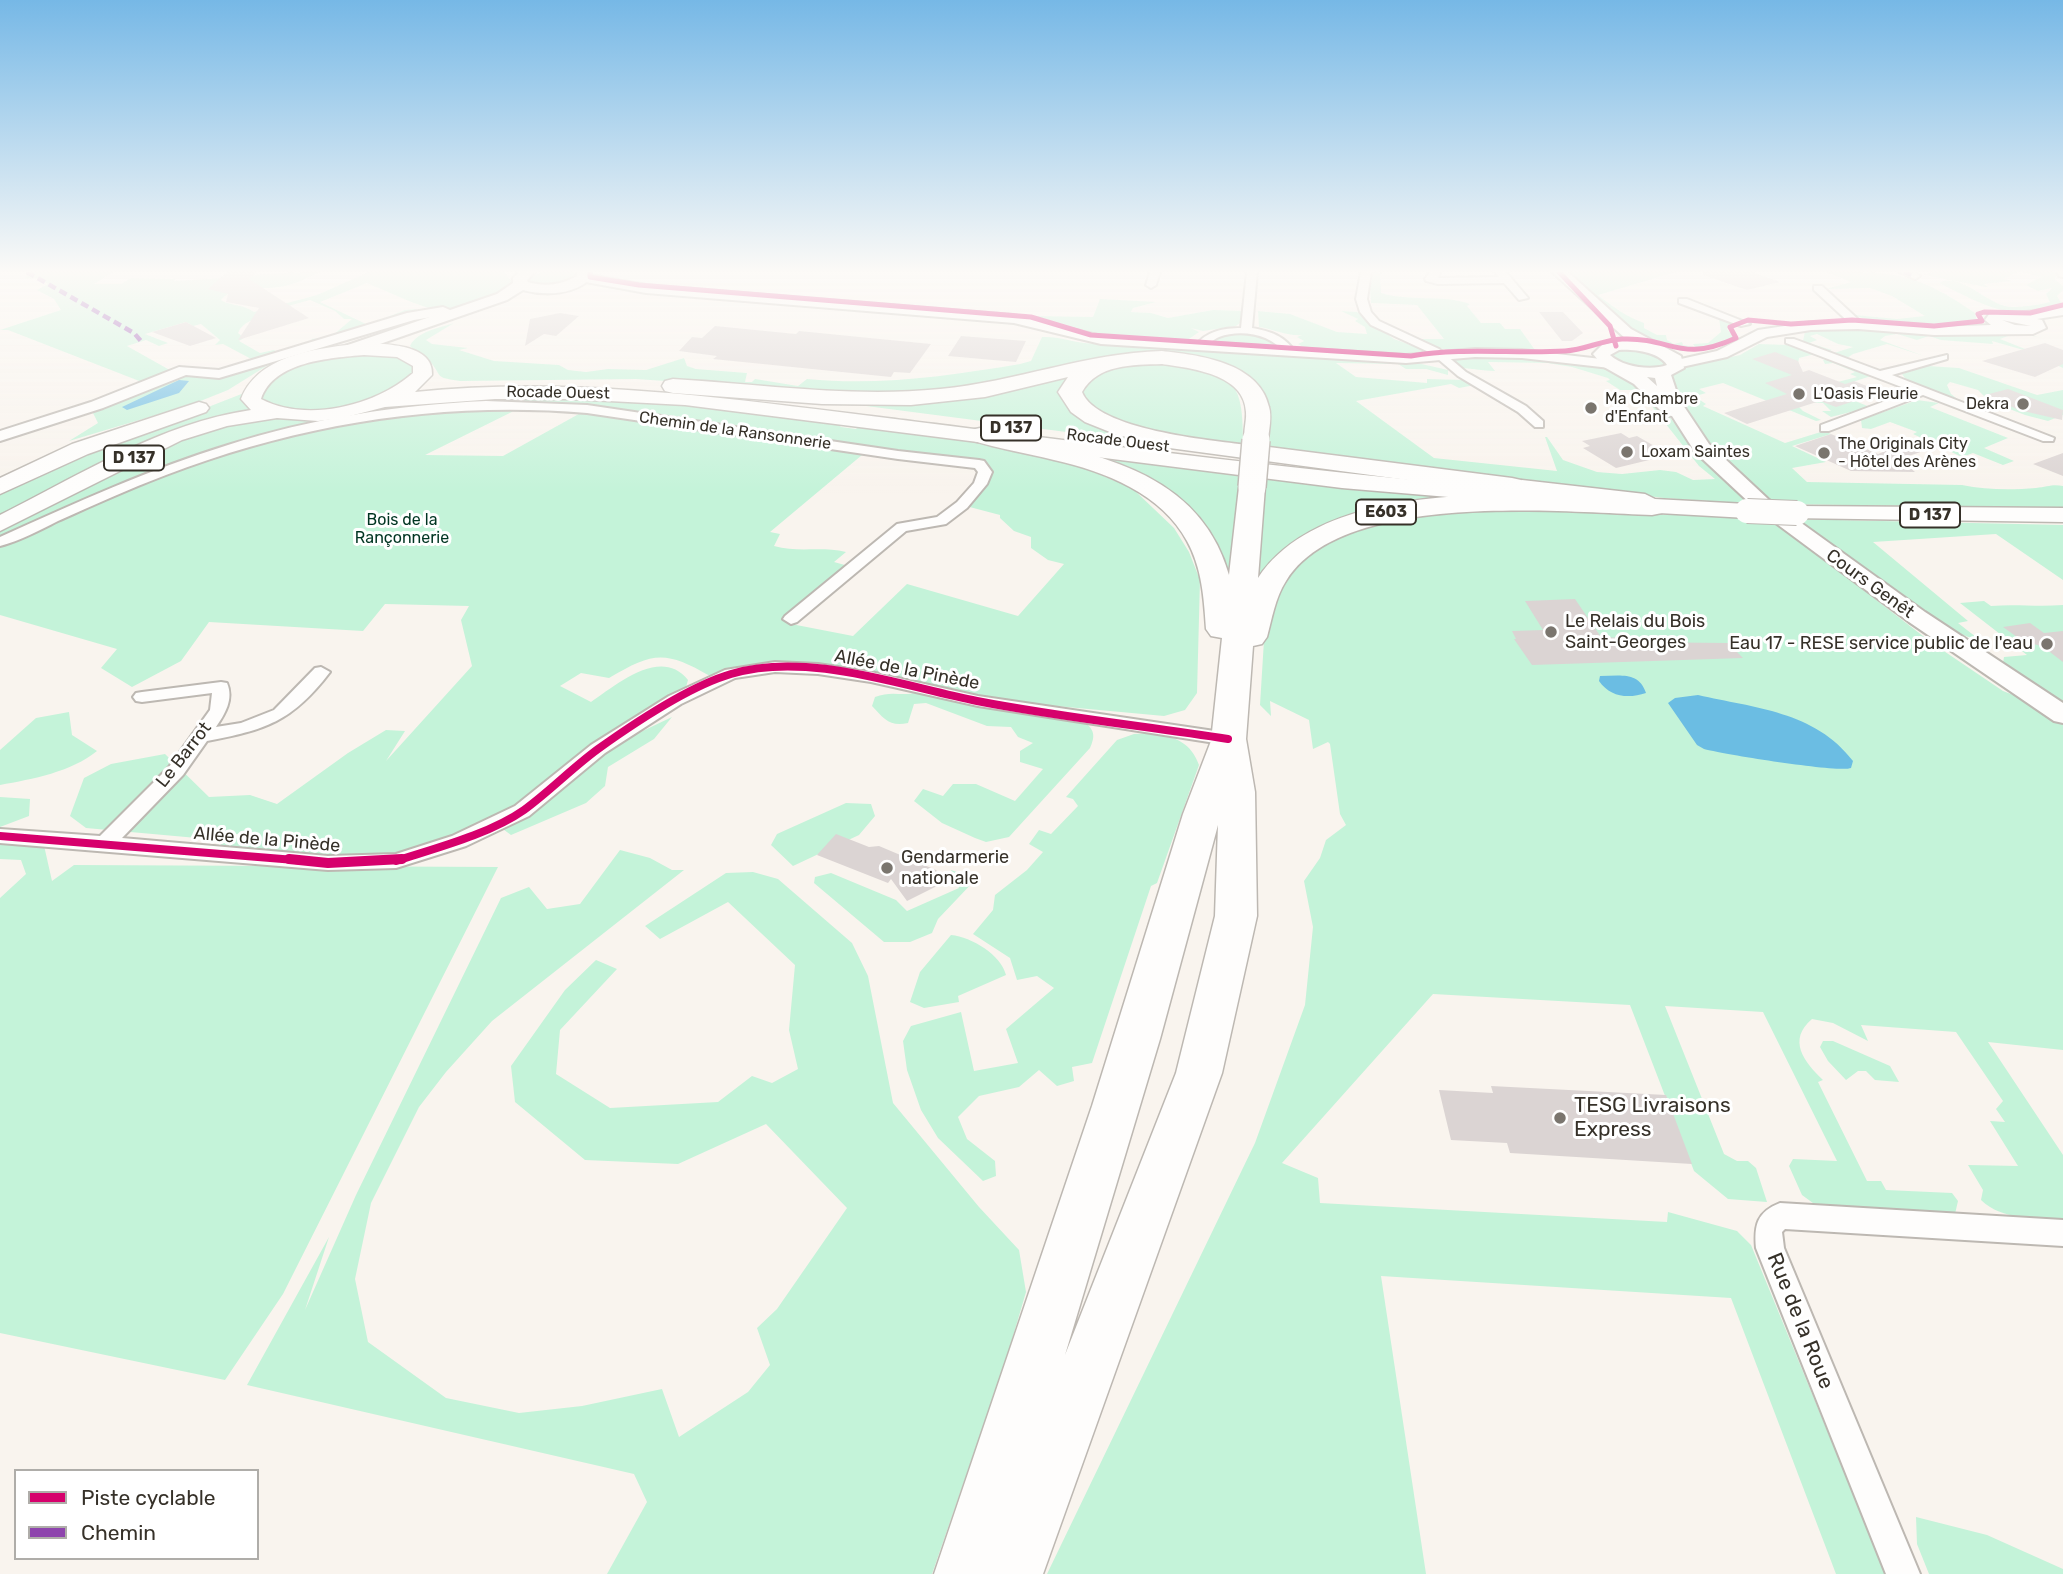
<!DOCTYPE html>
<meta charset="utf-8">
<style>
body{margin:0}
#map{position:relative;width:2063px;height:1574px;overflow:hidden;background:#f9f4ee;font-family:Rubik,sans-serif}
canvas{display:block}
.legend{position:absolute;left:14px;top:1469px;width:245px;height:91px;box-sizing:border-box;background:#fff;border:2px solid #afada9;margin:0;padding:9px 12px;list-style:none;font-size:21px;color:#363129}
.legend li{display:flex;align-items:center;gap:14px;height:35px}
.legend b{width:35px;border:2px solid #afada9}
</style>
<div id="map">
<canvas width="2063" height="1574"></canvas>
<ul class="legend">
<li><b style="height:9px;background:#d6006c"></b>Piste cyclable</li>
<li><b style="height:9px;background:#8e44ad"></b>Chemin</li>
</ul>
</div>
<script>
const ctx = document.querySelector('canvas').getContext('2d');
ctx.lineJoin = 'round';
function fill(path, color) { ctx.fillStyle = color; ctx.fill(path, 'evenodd'); }
function stroke(path, color, width, dash) { ctx.strokeStyle = color; ctx.lineWidth = width; ctx.lineCap = dash ? 'butt' : 'round'; ctx.setLineDash(dash || []); ctx.stroke(path); }
function drawText(font, color, halo, rows, align = 'center') {
  ctx.font = font + ' Rubik,sans-serif'; ctx.lineWidth = 6; ctx.setLineDash([]); ctx.textBaseline = 'middle'; ctx.strokeStyle = halo; ctx.fillStyle = color; for (const [text, x, y, turn = 0] of rows) {
    ctx.save(); ctx.translate(x, y); ctx.rotate((+turn || 0) * Math.PI / 180); ctx.textAlign = isNaN(turn) ? turn : align; if (halo) ctx.strokeText(text, 0, 0); ctx.fillText(text, 0, 0); ctx.restore();
  }
}
fill(new Path2D(`
 M27,272H113L94,284H121L131,278L175,279L174,281C224,279 270,272 320,272C307,278 292,286 278,287C261,290 234,284 221,300C233,307 241,303 254,312L317,295L369,272H504L513,283L510,291C486,298 455,315 429,308C408,302 387,291 367,283L320,302L368,325L405,310L416,309L417,312L336,338L332,336L352,319H344L335,311L310,300L263,313L265,316C255,319 242,322 238,333L244,338L239,341L260,353L274,350L277,352L314,341L311,339L320,338L327,342L255,361L223,344L215,345L220,340L201,324L193,326L186,322L145,334L168,343L159,346L146,340L127,346L175,373L219,374L273,362L228,390L193,404L69,441L98,423L90,407L147,384L8,330H0L61,310L54,299L37,290L48,284L37,278L24,279L29,274Z
 M542,272H573L577,277L557,286L528,282L531,277Z
 M1383,272L1380,275L1381,293C1411,302 1441,294 1470,304L1467,306L1481,323H1500L1505,329H1520L1535,350L1443,349L1415,339H1444L1417,305L1371,303L1370,289L1373,273Z
 M1568,272H1676L1598,295C1613,307 1627,317 1644,323V328L1657,335H1666L1667,340L1674,344L1682,342L1683,345L1695,347L1693,344L1708,343L1721,332L1719,318L1733,324L1727,329L1736,338C1666,379 1615,316 1568,272Z
 M1827,272C1896,272 1917,273 1975,313L1977,321C1953,325 1875,327 1855,315L1897,319L1925,316L1892,296L1870,288L1826,289L1851,282Z
 M1933,272H2017L2003,279L2012,281L1984,284L1988,287H1986L1924,275Z
 M2023,272H2056L2055,280L2063,286V290L2057,296L2062,304C2010,323 1984,305 1939,283C1962,271 1988,307 2012,307C2020,307 2040,305 2050,302L2046,294L2052,288L2038,291L2026,285L2041,277Z
 M1100,299L1156,302L1133,308L1131,312L1151,313L1168,318L1213,310L1245,311V315H1241L1240,323L1236,326L1203,331L1191,328L1199,332L1186,341L1101,335L1034,316L1093,317Z
 M1258,311L1290,314L1337,332L1367,334L1365,327L1355,321L1358,319L1341,311L1357,312L1394,339L1424,350L1423,352L1409,355L1307,349L1298,344L1304,341L1297,337L1302,335C1291,337 1272,329 1259,327Z
 M454,323L426,340L432,344L468,348L459,350L494,361L559,365L568,370L586,372L608,369L646,370L684,358L687,366L696,369L747,373L745,382H752L755,379L798,386L807,379C879,386 948,376 1020,364L1031,361L1042,337C1065,336 1077,346 1103,343L1413,362L1448,370V375L1426,369H1406L1398,364L1336,363L1356,377L1427,383V379L1466,380L1475,385L1459,388L1451,384L1356,401L1434,458L1557,471L1545,437H1547L1563,460L1597,472L1622,474L1660,470L1676,472L1693,480L1715,479L1699,466L1639,390H1620L1606,381L1610,380L1608,378L1572,367L1547,363L1488,362L1495,371C1482,371 1471,368 1458,368L1452,361L1482,355L1521,356L1607,366L1626,374L1654,399L1711,465L1754,504L1664,498L1269,451L1268,406L1259,387L1244,375L1173,354L900,397L636,379L460,381C433,377 444,378 429,360C424,354 416,352 410,346C417,331 440,328 454,323Z
 M1831,328L2021,333L2043,338L2016,333L2000,339L2063,364V368L2027,351L1992,341L1993,344L1941,340L1929,336L1917,340L1897,334L1885,336L1880,340L1924,356L1887,344L1853,354L1847,358L1834,353L1853,347L1838,344L1817,334L1810,336L1817,340L1809,343L1832,350L1827,352L1803,341L1805,331Z
 M1243,333L1266,335L1284,347L1209,343L1229,334Z
 M1759,344L1787,345L1815,354L1799,358L1796,374L1822,386L1857,377L1850,374L1855,372L1833,363L1825,364L1823,360L1827,359L1871,376L1828,390L1870,407L1831,417L1822,411H1831L1823,403L1793,401L1803,411L1821,420L1816,421L1723,383L1699,389L1706,393L1699,395L1700,400L1706,404L1703,406L1785,443L1824,431L1831,434L1792,446L1826,462L1792,468L1807,482L1962,485C1986,490 2012,490 2036,488C2047,487 2052,484 2063,486V508L1773,504L1730,470L1683,415L1667,379L1686,367L1740,355Z
 M1622,350C1637,350 1655,351 1666,363L1660,368H1636L1615,360L1613,354Z
 M374,352L410,360L416,371L407,384L348,407L311,411L280,408L263,400L260,394L278,373L306,362Z
 M1162,363C1232,376 1244,372 1243,448L1159,435L1095,414L1079,394C1099,364 1128,364 1162,363Z
 M1089,366L1065,396L1174,446L843,403H889Z
 M1928,366L1959,368L2037,395L2063,390V415L2048,421L2025,415L1989,401L1978,390L1950,382L1947,385L1951,394L1960,401L1957,400L1907,381L1902,374Z
 M244,393L243,402L261,413L226,418L0,520V494L39,473Z
 M528,397L684,403L835,421L841,427L856,429L860,425L965,440L1040,457L1077,465L1132,488L1174,528L1189,552L1200,580L1197,693L1185,710L1164,716L1002,701L1083,721C1094,729 1096,735 1090,748L1009,837L986,842L975,838L942,823L914,801L923,789L943,796L953,784H976L1015,801L1043,769L1020,762V751L1033,743L1018,737L1011,727L987,726L926,703L914,704L908,723C890,727 884,719 872,706L875,697C892,690 903,697 919,692C854,668 777,648 710,676C665,650 653,652 609,678L581,673L560,686L591,702C616,685 661,646 688,680L686,687L600,747L628,738L672,717L654,739L608,767L605,786L586,803L511,835L496,824L443,850L362,859L206,851L249,832L208,839L86,828L70,816L84,778L111,764L165,754L209,797L250,795L277,804L348,753L386,730L405,731L386,761L472,666L461,620L469,606L385,604L363,631L209,622L181,661L132,687L101,668L117,649L0,615V542L186,463L319,425L521,403ZM530,403L586,410L503,456L425,455ZM868,450L979,464L980,484L962,505L1000,515V518L1014,531L1031,537V548L1048,560L1064,564L1018,616L907,584L853,636L786,623L852,567L834,562L846,552C821,546 798,553 774,546L780,534L770,532Z
 M466,400C385,410 304,421 226,445C149,469 74,506 0,538V529L175,436L286,414Z
 M1917,400L1939,403L1930,407L2008,438L1984,448L2014,461L2003,465L1973,453L1962,457L1913,434L1917,432L1890,422L1871,429L1862,428L1861,420Z
 M1039,447L1240,473L1227,594L1178,503Z
 M1264,476L1512,499L1343,518L1310,533L1287,552L1256,593Z
 M1492,509L1770,518L1932,643L2003,691L2029,701L2063,725V1050L1988,1042L2063,1155V1219C2034,1217 2003,1221 1981,1200L1983,1190L1968,1165L2018,1166L1990,1121L2005,1122L1996,1109L2003,1101L1956,1032L1861,1025L1868,1041L1833,1023L1812,1019C1787,1040 1804,1062 1823,1080L1818,1082L1867,1181H1881L1886,1190L1952,1193L1958,1201L1955,1214L1817,1206L1802,1195L1789,1166L1793,1159L1837,1161L1763,1012L1665,1006L1724,1154L1737,1161H1748L1756,1168L1767,1202L1728,1199L1694,1171L1630,1005L1433,994L1282,1163L1318,1178L1320,1203L1667,1222L1668,1212L1737,1231L1751,1245L1886,1574H1836L1731,1298L1381,1276L1426,1574H1047L1255,1143L1305,1005L1313,927L1304,881L1320,858L1326,840L1346,825L1340,814L1330,744L1328,742L1313,749L1309,720L1270,701L1271,716L1260,705L1265,624L1288,574L1328,539L1397,517Z
 M1791,519L2063,525V580L1996,534L1873,542L1968,621L1958,623L1976,637H1989L1991,640L1988,643C1944,635 1888,584 1850,558C1831,544 1811,532 1791,519Z
 M1984,601L1991,606C2016,604 2037,607 2063,605V704L2003,663L2004,657L2027,655L1960,603Z
 M69,712L72,735L97,751C71,772 33,779 0,785V750L36,718Z
 M1156,733C1177,738 1191,743 1199,765L1157,883L1151,886L1092,1063L1072,1067L1074,1081L1057,1086L1039,1070L1019,1087L979,1096L958,1117L967,1139L995,1161L996,1176L983,1181L938,1138L921,1110L907,1070L903,1041L911,1026L961,1012L974,1071L1018,1063L1006,1029L1054,988L1037,976L1017,980L1010,958L973,934L993,910L995,895L1027,870L1043,852L1029,844L1039,830L1051,834L1078,806L1073,799L1066,797L1117,740L1134,734Z
 M0,797L30,799L29,816L0,827Z
 M846,803L871,804L875,816L859,835L793,866L771,845L777,834Z
 M0,836L43,841L52,881L74,865L498,867L283,1294L225,1380L0,1333V898L26,874L21,860L0,859Z
 M620,850L650,858L672,870H684L492,1021L446,1072L419,1107L371,1203L355,1279L368,1342L446,1398L519,1413L582,1406L662,1389L679,1437L748,1392L770,1365L757,1328L777,1309L847,1208L766,1124L678,1164L585,1160L515,1102L511,1066L565,990L596,960L617,969L560,1030L556,1074L610,1108L718,1102L752,1076L772,1083L798,1069L789,1030L795,965L728,902L660,939L645,926L726,873L753,872L778,879L852,943L868,976L893,1103L979,1207L1019,1250L1026,1292L1006,1360L932,1574H607L647,1502L634,1474L247,1385L329,1237L305,1310L356,1195L501,898L529,887L547,909L580,904Z
 M951,870L976,879L938,919L932,933L910,942H884L814,883L815,877L831,873L896,900L907,911L959,888Z
 M951,935C972,937 1001,955 1006,975L958,996L959,1002L924,1008L910,1002L920,972Z
 M1823,1041H1833L1890,1066L1899,1082L1875,1080L1866,1071H1858L1846,1080L1828,1061L1820,1047Z
 M1916,1517L1987,1535L2063,1569V1574H1929L1917,1544Z`), '#c4f3d9');
fill(new Path2D(`
 M179,380L189,381L179,393L127,410L122,407Z
 M1600,676C1619,676 1639,671 1646,693C1628,699 1610,697 1599,681Z
 M1698,695C1754,708 1815,711 1853,761L1851,768C1839,773 1722,754 1704,749L1697,745L1668,703L1675,698Z`), '#6bbde3');
fill(new Path2D(`
 M227,272H257L249,279L309,318L238,340L259,308L226,302L228,294L208,289Z
 M1704,272H1752L1780,282L1747,290L1703,275Z
 M1539,312H1563L1583,333L1572,341H1562Z
 M560,313L579,316L556,336L544,334L525,346L530,319Z
 M186,322L216,338L190,346L152,332Z
 M715,326L796,334L799,331L931,344L910,373L894,372L891,377L713,359L717,356L679,351L692,337L702,338Z
 M961,336L1026,341L1016,362L948,356Z
 M2045,343L2063,350V364L2035,377L1982,361Z
 M1775,352L1798,361L1803,372L1809,370L1845,384L1854,381L1882,392L1836,407L1820,401L1747,424L1724,413L1787,394L1765,383L1792,375L1752,359Z
 M2008,389L2063,410L2062,420L2019,410L1985,395Z
 M1621,433L1629,438L1637,436L1670,455L1616,468L1583,448L1590,446L1582,441Z
 M1831,434L1878,454L1920,437L1941,445L1900,459L1915,472L1851,471L1795,446Z
 M2063,453V476L2033,464Z
 M1575,599L1601,637L1626,638L1629,642L1728,643L1743,658L1532,665L1514,639H1516L1512,631L1543,630L1525,601Z
 M2030,623L2044,633L2063,631V662L2042,646L2024,642L2003,627Z
 M836,834L869,847L879,846L936,870L947,881L907,901L891,879L888,883L817,855Z
 M1491,1086L1666,1095L1692,1164L1510,1153L1507,1143L1451,1140L1439,1090L1493,1093Z`), '#dbd4d3');
const minor = new Path2D(`
 M1150,272H1160L1156,285L1151,288L1146,285Z
 M1247,272H1257L1252,328C1270,331 1285,336 1295,352L1293,354H1285C1272,334 1241,329 1219,337C1212,340 1208,346 1201,349L1195,346C1207,331 1223,328 1241,328Z
 M1361,272H1371L1367,299L1371,312L1379,321L1439,349L1466,372L1526,406L1543,421V427H1535L1518,412L1458,376L1431,353L1371,325L1360,312L1356,299Z
 M1430,272H1440L1438,278L1499,277L1495,272H1506L1528,298L1519,300L1504,283L1438,284L1426,281L1425,279Z
 M1899,272H1914L1920,276L1915,279Z
 M2057,272H2063V277L2059,276Z
 M1814,286H1822L1862,323V327H1854L1814,290Z
 M1679,299H1687L1750,324L1741,326L1679,303Z
 M1786,339H1794L1880,371L1947,355V359L1892,375L2054,438L2053,441H2043L1923,395L1829,431H1821V425L1912,391L1786,343Z
 M486,401L587,405L898,451L979,460L984,461L992,472L987,484L967,508L946,524L906,531L797,622L791,624L783,619L785,616L897,524L937,517L957,502L974,483L978,472L975,468L898,459L587,413C442,401 302,423 166,475C129,489 94,505 58,521C40,530 20,541 0,546V537C75,503 150,469 228,445C312,418 398,405 486,401Z
 M775,662L818,664L871,672L978,696L1228,733L1237,739L1228,745L978,706L871,682L818,674L775,672L735,678L681,704L605,753L529,816L466,846L396,868L328,870L0,843V829L100,836L169,767L210,710L212,693L142,702L136,701L133,697L136,693L142,692L221,682L227,683C234,699 225,714 216,727L241,723L274,710L315,668L321,667L330,672C292,722 265,730 207,741L183,775L122,838L328,856L396,854L452,836L515,806L591,745L669,696L725,670Z
 M1780,1203L2063,1220V1246L1785,1229L1782,1232L1784,1248L1920,1574H1886L1756,1248C1754,1225 1757,1212 1780,1203Z`);
const tertiary = new Path2D(`
 M584,274L646,285L1014,315L1101,336L1406,355L1475,349L1522,350L1610,360L1617,364L1610,368L1522,358L1475,357L1406,363L1101,344L1014,323L646,293L580,281V275Z
 M443,307L457,313L450,317L443,315L414,320L219,378L186,375L103,408L0,441V431L91,402L179,367L219,370L407,313Z
 M2063,307V315L2037,319L2042,320L2046,328L2033,334L1934,335L1858,329L1811,330L1767,337L1727,357L1677,368L1670,364L1672,361L1717,351L1758,330L1811,322L1858,321L1934,327L1991,325L1985,320L1990,313H2018ZM2002,320L2031,326L2015,325Z`);
const secondary = new Path2D(`
 M519,272H535L527,280L528,282C545,287 561,285 577,276V272H591V278C575,295 545,296 523,290L507,300L351,354L345,356L337,351L339,348L497,294L513,283V278Z
 M1552,272H1568L1631,329L1681,356L1684,368L1671,375L1679,399L1709,444L1768,499L1925,612L2063,703V723L2054,721L1909,622L1754,507L1695,452L1672,416L1665,415L1634,384L1604,367L1593,354L1602,345L1626,339ZM1619,350C1634,349 1659,352 1667,365C1651,371 1623,367 1610,355ZM1647,377L1655,378L1657,386Z`);
const primary = new Path2D(`
 M364,343C386,344 434,344 432,375L415,392C581,375 747,401 911,421C1111,446 1311,472 1512,489L1514,482L1522,480L1645,494L1655,499L1747,504L1755,506L1759,511L1755,516L1747,518L1623,511L1615,509L1612,504L1554,497L1551,503L1543,505L1342,488L685,405L571,399H495L385,407L342,418L318,421L277,418L227,426L182,440L0,531V515C80,475 161,423 251,410L241,399C259,353 321,348 364,343ZM364,355L397,357L413,366V373C375,406 307,423 261,399C274,361 330,358 364,355Z
 M199,402L206,404L209,408L206,412L88,454L0,494V478L72,444Z
 M1797,506L2063,508V522L1789,518L1785,513L1789,508Z`);
const motorway = new Path2D(`
 M1162,351C1198,355 1259,362 1269,407C1272,417 1269,429 1268,440L1261,446L1512,478L1521,480L1525,486L1521,492L1512,494L1162,447L1115,434L1085,422L1071,412L1058,392L1068,377L985,397L911,405L822,404L673,393L665,391L662,386L665,381L673,379C762,384 851,398 940,389C1015,382 1086,353 1162,351ZM1162,364C1190,368 1245,374 1246,412C1247,423 1241,436 1247,445C1210,440 1097,430 1082,392C1098,364 1132,365 1162,364Z
 M980,428C1076,452 1197,461 1229,575L1239,487L1243,481L1252,479L1261,481L1265,487L1258,578C1328,473 1541,495 1652,499L1662,501L1666,507L1662,513L1652,515C1559,512 1342,490 1286,581C1275,598 1272,619 1267,637L1262,644L1253,646L1246,739L1255,792L1257,916L1222,1073L1043,1574H934L1092,1106L1183,814L1211,741L1222,638L1211,636L1206,629C1204,599 1202,568 1187,541C1162,494 1104,471 1054,460C1027,453 999,449 971,440L968,435L971,430ZM1218,825L1215,916L1176,1073L1065,1355L1160,1039Z`);
stroke(minor, '#bdb8b2', 4);
stroke(tertiary, '#bdb8b2', 4);
stroke(secondary, '#bdb8b2', 4);
stroke(primary, '#bdb8b2', 3);
stroke(motorway, '#bdb8b2', 3);
fill(minor, '#fefdfc');
fill(tertiary, '#fefdfc');
fill(secondary, '#fefdfc');
fill(primary, '#fefdfc');
fill(motorway, '#fefdfc');
const primaryBridge = new Path2D(`
 M1747,511L1797,513`);
const motorwayBridge = new Path2D(`
 M1252,487L1256,440`);
stroke(primaryBridge, '#bdb8b2', 26, []);
stroke(motorwayBridge, '#bdb8b2', 30, []);
stroke(primaryBridge, '#fefdfc', 24);
stroke(motorwayBridge, '#fefdfc', 27);
stroke(new Path2D(`
 M27,272L134,333L141,341
 M1904,272L1915,276`), '#8e44ad', 4.5, [8, 4.5]);
stroke(new Path2D(`
 M590,272V277L639,285L1031,317L1091,335L1411,356C1463,347 1513,354 1565,351C1585,350 1602,340 1622,339C1673,337 1679,364 1736,338L1730,327L1748,320L1791,324L1852,320L1934,326L1982,321L1978,314L1984,312L2030,313L2063,305
 M1559,272L1610,326L1616,346`), '#d6006c', 5);
stroke(new Path2D(`
 M0,836L307,861
 M396,861C436,848 490,834 524,810C550,791 572,768 598,749C633,724 690,686 731,674C807,651 901,686 977,701C1059,717 1144,726 1228,739`), '#d6006c', 8);
stroke(new Path2D(`
 M289,859L328,863L402,859`), '#d6006c', 10);
const sky = ctx.createLinearGradient(0, 0, 0, 493);
sky.addColorStop(0, '#76b8e6');
sky.addColorStop(0.55, '#fcfaf7');
sky.addColorStop(1, '#fcfaf700');
ctx.fillStyle = sky;
ctx.fillRect(0, 0, 2063, 493);
for (const [x, y, r, color] of [
 [1799,394,7,"#7a756e"],
 [2023,404,7,"#7a756e"],
 [1591,408,7,"#7a756e"],
 [1627,452,7,"#7a756e"],
 [1824,453,7,"#7a756e"],
 [1551,632,7,"#7a756e"],
 [2047,644,7,"#7a756e"],
 [887,868,7,"#7a756e"],
 [1560,1118,7,"#7a756e"]
]) { const dot = new Path2D(); dot.arc(x, y, r, 0, 2 * Math.PI); ctx.fillStyle = color; ctx.fill(dot); stroke(dot, '#fff', 2.5); }
drawText('16px', '#363129', '#fff', [
 ["Rocade Ouest",558,393,1],
 ["Chemin de la Ransonnerie",735,431,8],
 ["Rocade Ouest",1118,441,7]
]);
drawText('16px', '#363129', '#fff', [
 ["L'Oasis Fleurie",1813,394],
 ["Ma Chambre",1605,399],
 ["d'Enfant",1605,417],
 ["Dekra",2009,404,"right"],
 ["The Originals City",1838,444],
 ["- Hôtel des Arènes",1838,462],
 ["Loxam Saintes",1641,452]
], 'left');
for (const [x, y, w] of [
 [1011,428,60],
 [134,458,60],
 [1386,512,60],
 [1930,515,60]
]) { const box = new Path2D(); box.roundRect(x - w / 2, y - 12.5, w, 25, 5); ctx.fillStyle = '#fff'; ctx.fill(box); stroke(box, '#363129', 2); }
drawText('bold 16px', '#363129', null, [
 ["D 137",1011,428],
 ["D 137",134,458],
 ["E603",1386,512],
 ["D 137",1930,515]
]);
drawText('16px', '#003522', '#fff', [
 ["Bois de la",402,520],
 ["Rançonnerie",402,538]
]);
drawText('18px', '#363129', '#fff', [
 ["Cours Genêt",1870,584,36],
 ["Allée de la Pinède",907,670,11],
 ["Le Barrot",184,755,-52],
 ["Allée de la Pinède",267,840,5]
]);
drawText('18px', '#363129', '#fff', [
 ["Le Relais du Bois",1565,622],
 ["Saint-Georges",1565,643],
 ["Eau 17 - RESE service public de l'eau",2033,644,"right"],
 ["Gendarmerie",901,858],
 ["nationale",901,879]
], 'left');
drawText('21px', '#363129', '#fff', [
 ["TESG Livraisons",1574,1106],
 ["Express",1574,1130]
], 'left');
drawText('21px', '#363129', '#fff', [
 ["Rue de la Roue",1800,1321,68]
]);
</script>
